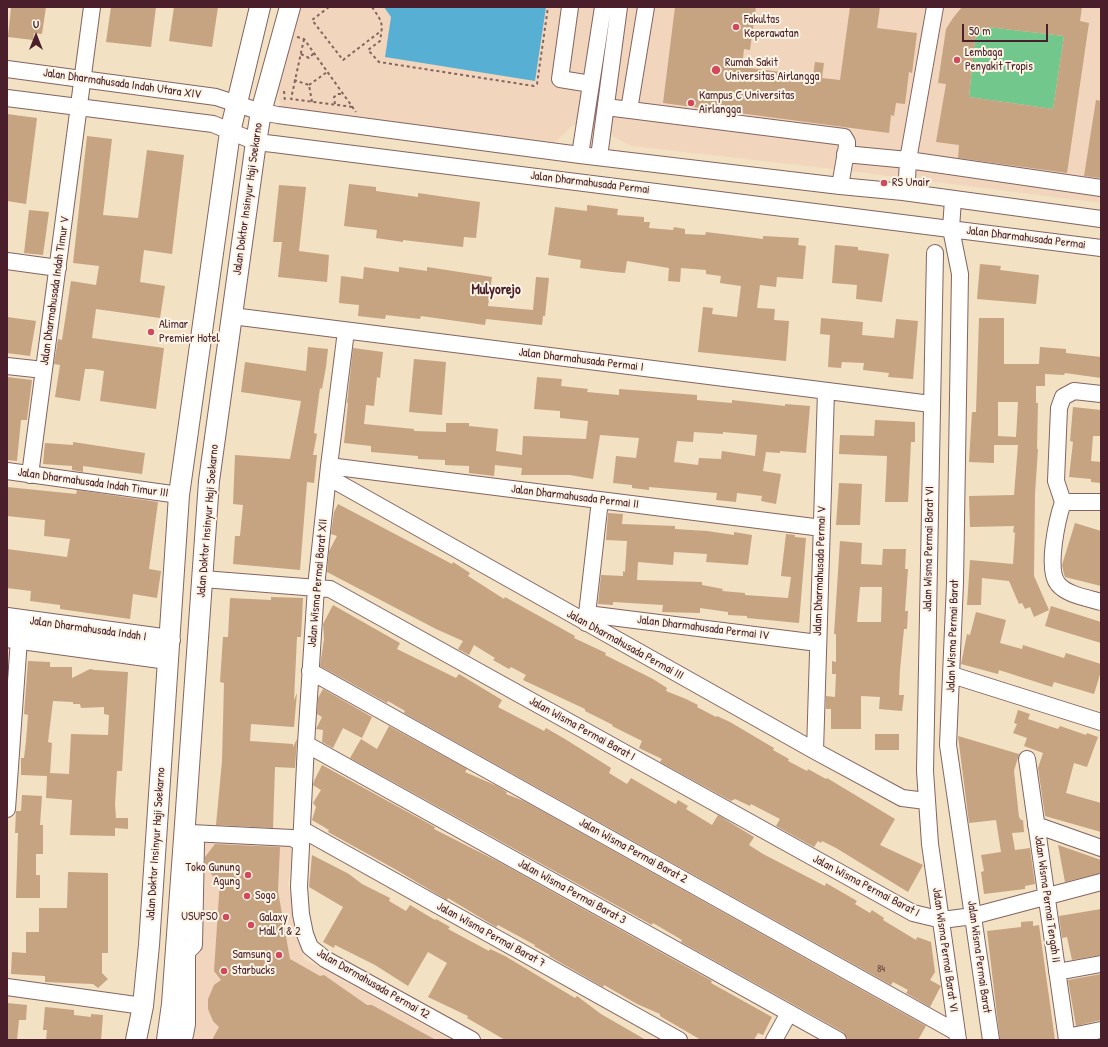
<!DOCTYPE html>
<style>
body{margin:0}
#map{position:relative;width:1108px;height:1047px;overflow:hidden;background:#f2e1c3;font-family:"Patrick Hand",sans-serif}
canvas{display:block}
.frame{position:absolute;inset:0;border:8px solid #4a1f2b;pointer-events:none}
.north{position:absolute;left:16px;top:16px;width:40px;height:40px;-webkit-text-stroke:3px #fcf5e5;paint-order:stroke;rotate:0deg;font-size:11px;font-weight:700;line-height:16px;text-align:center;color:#4a1f2b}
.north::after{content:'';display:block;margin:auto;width:14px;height:18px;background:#4a1f2b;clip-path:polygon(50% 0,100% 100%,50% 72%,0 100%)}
.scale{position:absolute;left:962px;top:24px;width:86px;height:18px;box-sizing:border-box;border:2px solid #4a1f2b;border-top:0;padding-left:5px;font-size:12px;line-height:14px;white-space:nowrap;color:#4a1f2b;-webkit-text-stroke:3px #fcf5e5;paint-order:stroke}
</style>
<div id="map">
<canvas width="1108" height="1047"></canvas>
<div class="frame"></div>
<div class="north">U</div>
<div class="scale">50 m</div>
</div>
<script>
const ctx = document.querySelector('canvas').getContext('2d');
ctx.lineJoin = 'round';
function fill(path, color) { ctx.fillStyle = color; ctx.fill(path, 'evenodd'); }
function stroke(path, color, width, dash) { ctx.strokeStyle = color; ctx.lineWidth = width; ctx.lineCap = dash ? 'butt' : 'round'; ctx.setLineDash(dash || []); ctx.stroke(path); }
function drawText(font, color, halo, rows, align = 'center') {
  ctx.font = font + ' "Patrick Hand",sans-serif'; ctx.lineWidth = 4; ctx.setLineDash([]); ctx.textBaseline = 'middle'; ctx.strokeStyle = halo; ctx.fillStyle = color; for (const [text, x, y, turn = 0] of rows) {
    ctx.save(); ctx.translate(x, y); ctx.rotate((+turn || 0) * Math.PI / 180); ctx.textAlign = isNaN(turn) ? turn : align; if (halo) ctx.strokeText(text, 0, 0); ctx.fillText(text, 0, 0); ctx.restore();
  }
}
fill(new Path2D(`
 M299,7H1101V203L834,169L631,146L614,137L605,128L573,125L555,142L288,110L281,106L279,99V87Z
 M195,827L295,833L288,884L304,959L451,1040H177Z`), '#f2d5bd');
fill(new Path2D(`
 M988,27L1064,36L1053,109L969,97L975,39L977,35Z`), '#72c88c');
fill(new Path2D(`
 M384,7H546L535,81L385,57L391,17Z`), '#57b0d4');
fill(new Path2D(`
 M11,7H46L42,34L34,33L33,40L8,37Z
 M111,7H156L151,47L106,42Z
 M174,7H218L212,47L169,41Z
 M675,7H756L750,50L744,49L742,67L813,76L815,62L824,63L822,78L840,80L850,7H880L877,28L917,33L912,73L909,72L905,104L896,103L894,116L891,115L889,133L663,103Z
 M962,7H1082L1080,21L1089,23L1067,173L958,158L959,145L936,142L946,84L938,83L946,29L953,18ZM988,27L1064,36L1053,109L969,97L975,39L977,35Z
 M1096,100L1101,101L1100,178L1084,176Z
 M7,114L37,118L26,204L7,201Z
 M87,136L112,139L103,215L138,218L147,150L184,155L172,254L144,250L140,282L165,286L160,318L96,309L92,338L164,348L156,409L100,401L104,371L93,369H85L80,401L55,397L60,365L54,364L58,339L62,340L71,281L96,285L99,266L73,263Z
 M349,184L376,187V191L418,197V193L480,202L476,238L464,237L463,247L403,240V242L376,238L377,230L344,226Z
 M279,185L306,187L299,251L329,255L327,282L278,277L282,242H273Z
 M587,205L618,209L617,215L644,217V222H650L649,228L673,230L674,227L685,229V234L705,235L706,232L763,239V236L799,238L798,245L806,246L803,279L777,277L776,287L760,285L757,308L775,309L774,320L789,321L786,361L698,352L703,307L713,308L712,314L737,317L741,286L720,283L721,276L706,274V270L681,268L680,282L668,281L669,268L627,261L625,273L612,272L580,268L581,260L548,255L555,207L587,211Z
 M29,210L49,212L43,255L24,253Z
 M835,245L858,247V250L889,254L882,302L856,299L857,285L832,283Z
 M980,264L1001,266L1000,270L1039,275L1036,304L977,299Z
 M364,267L399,272V267L427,271V267L492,277L488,306L533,310L536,277L549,278L545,316H543L542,325L486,319L485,325L421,316L420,319L386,315L385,319L358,316L359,305L339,303L341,276L363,279Z
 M7,317L36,321L30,356L7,353Z
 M821,318L863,322L862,335L894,338L896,319L918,321L913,379L888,377L889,373L863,370L864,363L842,362L841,368L828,367L830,335L820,334Z
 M979,318H1004V364H1039L1040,347L1066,349V353L1101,357V378L1065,373L1064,375L1045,374V386H1036V403H1038L1037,449H1038L1035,494L1034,576L1049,610L1034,617L1030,607L1025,609L1022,603L1019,604L1009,581L982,578L981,605H967L970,560L1013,564L1015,533L1013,532L1014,526L970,527L969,496L1014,495L1018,445H994V463L969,462L972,412H976ZM998,402H1018L1016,437L998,436Z
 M308,347L328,349L326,367L322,389L320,388L314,433L317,434L313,455H317L314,483L307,482L300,570L233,564L235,536H240L243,505L233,504L235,455L290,459L301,401L241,392L245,362L306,371Z
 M353,348L383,352L380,378L377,377L374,406L366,405L364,424L414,429V431L446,432V423H469V426L498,429L496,451L522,455L523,436L586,439L588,421L560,418V411L534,409L537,377L562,379L561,386L588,389L587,392L619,395V389L697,395V400L732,403V400L785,406V404L810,406L806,453L780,451V453L766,452L763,471L781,474L776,504L761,501L762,496L737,493L736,502L716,500L717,493L649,487V490L632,488V485L613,483L616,456L636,458L639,438L600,435L593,479L570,475H521L522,468L495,465L494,476L469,473V466L445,465V460L418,459V456L371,452V446L344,443L348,403H347ZM694,432L723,434V432L757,435L755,456L722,451L721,459L699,458L698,465L674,462L677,441L693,442Z
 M414,359L446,362L442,415L409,412Z
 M7,377L32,380L27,420H21L17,461L7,460Z
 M1073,407L1101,410V436H1093L1091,461L1101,462V483L1091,482V479L1069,477L1073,442L1070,441Z
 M875,420L915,422V442H911L908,502H885L887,456L839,454L840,435L874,436Z
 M73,442L145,453L142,474L83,466V472L72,470V466L43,464L45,443L73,445Z
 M839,483L862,484L860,525H836Z
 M7,487L76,494L77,490L158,502L149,569L161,571L157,598L133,594L130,619L60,609V605L30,601L31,591L7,588V549L67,557L70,539L44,536L45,520L7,516Z
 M338,504L452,564L453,562L470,573L468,576L504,599L505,597L575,636L574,638L606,653L605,655L653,679L667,688L666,691L686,699L698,705L697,707L716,717L717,716L730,722L774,748L773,750L789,759L788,761L807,771L808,769L826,779L827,778L895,819L880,845L923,865L908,892L836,848L822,841L821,843L818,841L814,847L776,826L780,819L751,804L750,806L735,799L731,801L660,762L662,759L639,748L642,741L612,726L613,725L585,711V709L523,680L526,675L511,667L509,669L493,660L495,658L474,645L469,655L458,649L463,641L436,629L327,572L329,551L337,536L331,534L334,512Z
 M608,513L623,514L622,524L675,526V529L707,531L734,535V532L752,535L748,565L706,562L707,554L674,552L673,565L638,562L637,580L702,582V585L723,589L722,591L745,593V595L788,598L791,577L781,576L786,534L795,535V537L806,538L799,623L747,618V616L728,615V612L700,608V613L662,612L663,605L613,602V605L598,604L601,575L623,576V571L625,572L627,541L606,540Z
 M1075,523L1101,531V586L1065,577L1064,574L1062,565Z
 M840,541L862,543L861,564L882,565L883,549H906L905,569H908L905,611H908L907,629H904L900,670L899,695H904L902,711L879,709L880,697L861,696V729H831V709H826V696L835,697L836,674H832V661L836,662V634H834ZM860,587H882L881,622H857Z
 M271,597L303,598L301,637H297L294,700L297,693L294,727L251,724L250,741L293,744V747L297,739L295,768L275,767L273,828L216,825L222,761L224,683L220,682L223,637H228L230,598L271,600Z
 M333,605L400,643L397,649L456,678L459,674L502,700L498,707L544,731L546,728L565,739L611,768L609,773L627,784L631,778L672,802L676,804L678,800L688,806L686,809L712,825L718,815L754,837L749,845L763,854L825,886L826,883L857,901L855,904L870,913L872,910L884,918L883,920L916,940L917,937L931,942L935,972L930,980L941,986L930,1007L906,993L908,990L893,982L891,985L404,713L405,711L388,701L387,703L320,666L324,639L323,624Z
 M1051,606L1101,622V643L1045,626Z
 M976,612L1006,620L1000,643L1022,649L1023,645L1064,658L1066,653L1101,664V671L1094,694L1054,682L1052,687L999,670L998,674L961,664L967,634L970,635Z
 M28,661L50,662V667H72V678L90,669L95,670L128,672L122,771H117L115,804L116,818H128V829L115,828V836L70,835L72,800L46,798L47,776L21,775V758H24L26,741L28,715L24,714ZM53,701L73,702V704H80L81,708L104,707V714L109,715L108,735L71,734L69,774L50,773L52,743L48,742Z
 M323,689L372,717L362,738L343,728L333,748L322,742L323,730L316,729L322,717L317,714L318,698Z
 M1018,710L1030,714L1028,719L1058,729L1060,726L1086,735L1087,733L1098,737L1087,767L1074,763L1066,793L1101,803V832L1045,816L1038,768L1043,753L1024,746L1027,738L1013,733L1017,724L1014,723Z
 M389,726L467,769L465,772L497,786L507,792L506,794L524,801L926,1026L918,1040H848L843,1032L681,942L682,940L653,923L652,925L350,758L361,739L377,749Z
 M875,734H899V750H875Z
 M958,736L1019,754L1014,771L1019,817L1021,820H1023L1024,832L1012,833L1015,850L1030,848L1035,884L1025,886V889L984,894L981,872L984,871L981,855L1001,852L996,820L969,823Z
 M322,765L435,827L434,829L499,862L712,981L711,983L772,1017L763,1035L758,1033L754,1040H701L660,1016V1014L637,1004L604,985L603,987L549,956L550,955L534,946L535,945L498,925L496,927L448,898L447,900L393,868L328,832L329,830L312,820L316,807L313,803L321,790L313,785L314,781Z
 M22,795L42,796L40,825H43V854H36V875H40V898H16L18,833H15L16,811H21Z
 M215,844L280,847L278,891L290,959L320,976L324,975L367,1005H372L436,1040H212L219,1027L213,1021L208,1009V999L214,985L221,980L214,971L220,880L213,876L205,866V857Z
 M1058,845L1101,860V873L1065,882Z
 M312,855L349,874L362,884L390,898L389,901L406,911L410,905L435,920L436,919L450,927L448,929L489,951L490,949L505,956L575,998L577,996L601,1014L646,1040H505L467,1018L468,1016L428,997L447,963L428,952L408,986L375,965L335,945L334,948L323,942L343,907L309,887Z
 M68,872L108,873V953H102V973L108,979L98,988L93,984L45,982V976L11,974L12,952L26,953V932H39V908H67Z
 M1101,909V955L1072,960L1067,937L1062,938L1059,916Z
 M1033,921V926L1039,925L1055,1040H1000L987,931L1021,927V922Z
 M1101,974V1020L1076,1026L1068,980Z
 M7,1003L27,1005L26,1020H19L17,1040L7,1039Z
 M45,1007L74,1010V1015L91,1017V1014L103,1015L101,1040H46L47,1030H43Z`), '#c6a381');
const minor = new Path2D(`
 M570,7L560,79L591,84
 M7,69L216,97L261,112L278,115L580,155L840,186L903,192L1101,219
 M7,98L213,124L256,142L274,144L1101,248
 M606,107L844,137L847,142V146L840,186
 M629,110L646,7
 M845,154L908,160L1101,188
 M580,155L603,7
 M599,157L619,7
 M903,192L907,179L908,160L935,7
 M953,199L951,229L960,274L955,583L948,745L991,1040
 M935,253L925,771L930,844L958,1040
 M7,261L58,268
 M232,316L931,404
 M346,331L329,466L316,587L306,744L299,887L301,914L305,934L310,947L325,959L472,1040
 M7,366L44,370
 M329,466L822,528
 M7,471L179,495
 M30,475L92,7
 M328,477L815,751L902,798L926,801
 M1063,502L1056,481L1059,408L1063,397L1074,391L1101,394
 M1063,502C1057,520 1046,570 1058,584C1067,595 1088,598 1101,602
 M1063,502H1101
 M203,579L330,589L913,913L942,920L973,916L1101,882
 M587,614L818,643
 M586,623L600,500
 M310,671L956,1032
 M952,675L1101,722
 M306,744L838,1040
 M815,751L826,391
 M1027,759L1067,1040
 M7,809L19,639
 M1036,825L1101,848
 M303,830L679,1040
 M191,833L292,838L301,843
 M174,965L194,945L196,844L185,824
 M1057,972L1101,964
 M7,987L143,1006
 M1067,1037L1101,1030
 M180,1040L185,1035L187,1024V953
 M774,1040L789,1013`);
const major = new Path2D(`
 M7,618L170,640
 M7,637L168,659
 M136,1040L143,1006L149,945L179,495L230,132L260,7
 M167,1040L172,1004L185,824L209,481L256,142L261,112L290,7`);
stroke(minor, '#856360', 18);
stroke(major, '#856360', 22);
stroke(new Path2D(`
 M329,7L312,20L343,60L381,31
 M372,7C383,23 383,23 380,41L368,50L379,62L534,86L537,84L548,7
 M297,37L304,39L356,112
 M304,39L291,99L353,107
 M301,54L309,58L314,53
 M294,80L309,85L312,102
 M309,85L327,72
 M284,91L285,102
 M335,104L334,97L338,94H342`), '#856360', 2, [3, 3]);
stroke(minor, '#fff', 16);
stroke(major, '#fff', 20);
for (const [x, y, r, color] of [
 [736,27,4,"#d1495b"],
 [957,60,4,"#d1495b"],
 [716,70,5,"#d1495b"],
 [691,103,4,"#d1495b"],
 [884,183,4,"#d1495b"],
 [151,332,4,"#d1495b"],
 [248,875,4,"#d1495b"],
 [247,896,4,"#d1495b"],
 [226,917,4,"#d1495b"],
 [251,925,4,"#d1495b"],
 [279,955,4,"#d1495b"],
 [224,971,4,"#d1495b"]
]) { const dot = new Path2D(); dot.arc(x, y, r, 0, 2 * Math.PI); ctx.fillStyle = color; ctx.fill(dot); stroke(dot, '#fcf5e5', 1.5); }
drawText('10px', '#694040', null, [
 ["84",881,969]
]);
drawText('12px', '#4a1f2b', '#fcf5e5', [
 ["Fakultas",744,20],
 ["Keperawatan",744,34],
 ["Lembaga",965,53],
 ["Penyakit Tropis",965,67],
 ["Rumah Sakit",725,63],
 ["Universitas Airlangga",725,77],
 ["Kampus C Universitas",699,96],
 ["Airlangga",699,110],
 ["RS Unair",892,183],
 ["Alimar",159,325],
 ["Premier Hotel",159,339],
 ["Toko Gunung",240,868,"right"],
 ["Agung",240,882,"right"],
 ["Sogo",255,896],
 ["USUPSO",218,917,"right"],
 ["Galaxy",259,918],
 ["Mall 1 & 2",259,932],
 ["Samsung",271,955,"right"],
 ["Starbucks",232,971]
], 'left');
drawText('12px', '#4a1f2b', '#fcf5e5', [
 ["Jalan Dharmahusada Indah Utara XIV",122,84,8],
 ["Jalan Dharmahusada Permai",590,183,7],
 ["Jalan Doktor Insinyur Haji Soekarno",248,199,-82],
 ["Jalan Dharmahusada Permai",1026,238,7],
 ["Jalan Dharmahusada Indah Timur V",55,291,-82],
 ["Jalan Dharmahusada Permai I",581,360,7],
 ["Jalan Dharmahusada Indah Timur III",93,483,8],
 ["Jalan Dharmahusada Permai II",575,497,7],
 ["Jalan Doktor Insinyur Haji Soekarno",208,521,-85],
 ["Jalan Wisma Permai Barat VI",929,549,-89],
 ["Jalan Dharmahusada Permai V",820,571,-88],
 ["Jalan Wisma Permai Barat XII",318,583,-85],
 ["Jalan Dharmahusada Permai IV",703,628,7],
 ["Jalan Dharmahusada Indah I",88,629,8],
 ["Jalan Wisma Permai Barat",953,636,-88],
 ["Jalan Dharmahusada Permai III",625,645,29],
 ["Jalan Wisma Permai Barat I",582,729,29],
 ["Jalan Doktor Insinyur Haji Soekarno",156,844,-86],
 ["Jalan Wisma Permai Barat 2",633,851,29],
 ["Jalan Wisma Permai Barat I",866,886,28],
 ["Jalan Wisma Permai Barat 3",572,892,29],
 ["Jalan Wisma Permai Tengah II",1047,899,82],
 ["Jalan Wisma Permai Barat 7",491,935,29],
 ["Jalan Wisma Permai Barat VI",945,950,82],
 ["Jalan Wisma Permai Barat",979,957,82],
 ["Jalan Darmahusada Permai 12",373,984,30]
]);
drawText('bold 14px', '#4a1f2b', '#fcf5e5', [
 ["Mulyorejo",496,290]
]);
</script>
